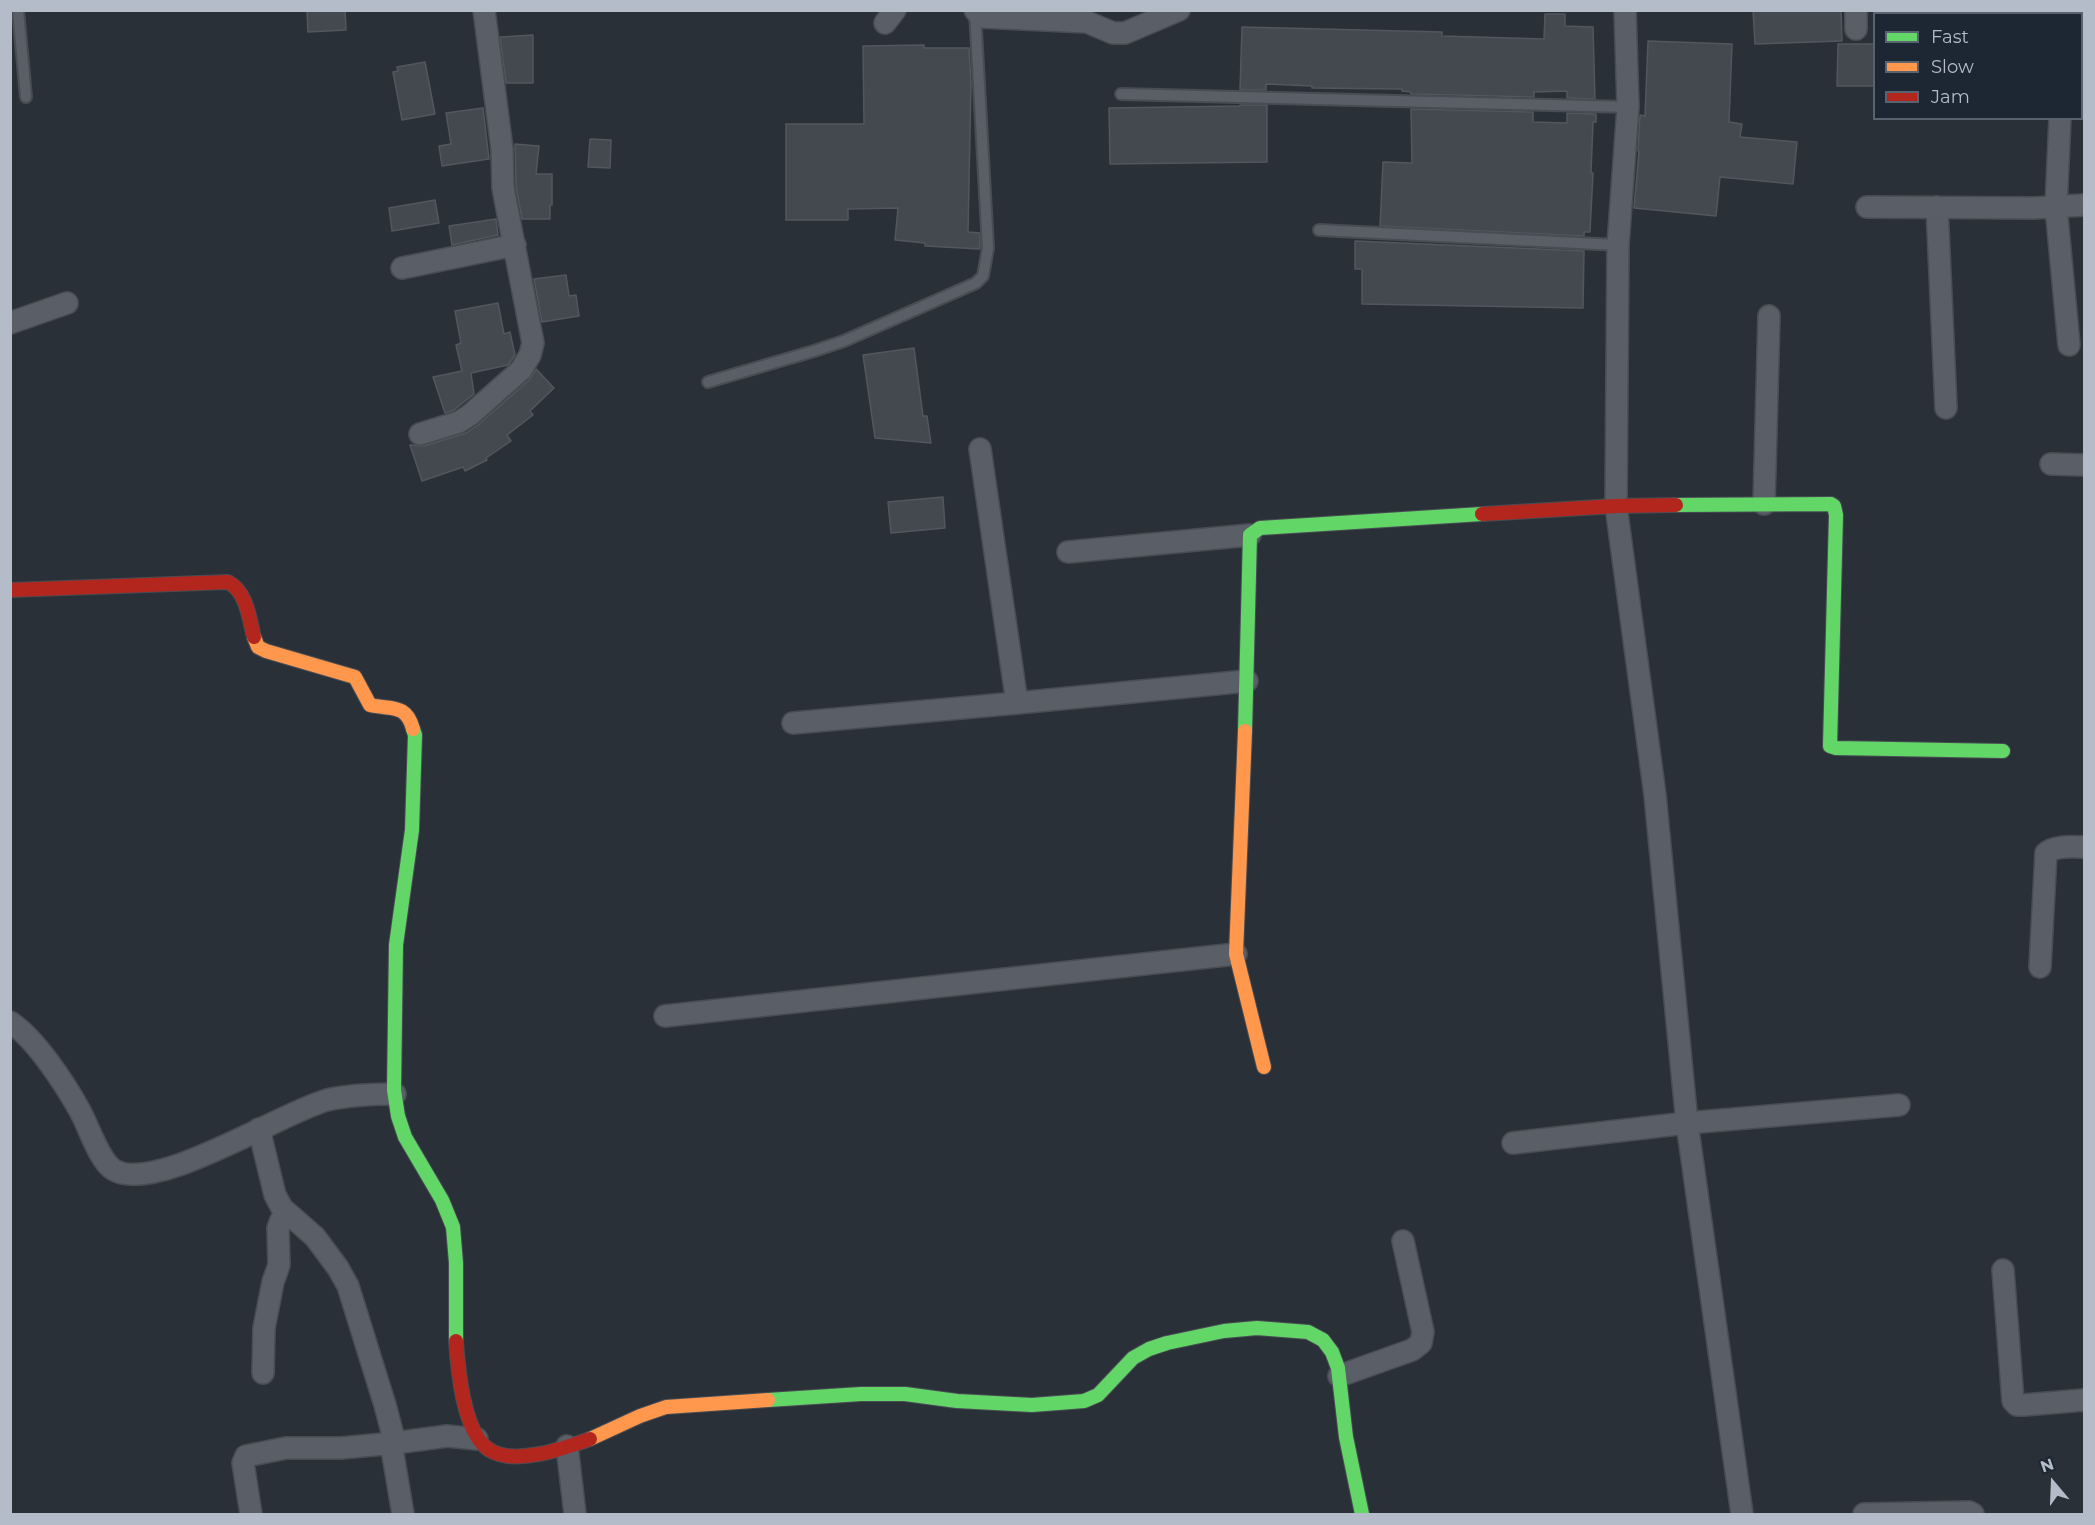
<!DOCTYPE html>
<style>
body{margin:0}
#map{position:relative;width:2095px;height:1525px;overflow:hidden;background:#2a3038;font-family:Montserrat,sans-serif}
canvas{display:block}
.frame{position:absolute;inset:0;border:12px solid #b4bcc9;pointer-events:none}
.legend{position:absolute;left:1873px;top:12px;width:210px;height:108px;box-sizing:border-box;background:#1d2633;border:2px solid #59626f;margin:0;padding:8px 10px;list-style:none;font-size:18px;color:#b4bcc9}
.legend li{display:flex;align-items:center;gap:12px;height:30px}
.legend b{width:30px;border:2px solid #59626f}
.north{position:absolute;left:2023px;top:1453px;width:60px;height:60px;-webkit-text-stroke:4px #1d2633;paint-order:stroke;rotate:341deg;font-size:16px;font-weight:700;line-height:24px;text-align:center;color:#b4bcc9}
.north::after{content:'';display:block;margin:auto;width:21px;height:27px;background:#b4bcc9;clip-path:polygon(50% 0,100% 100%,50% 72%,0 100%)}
</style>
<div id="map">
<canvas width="2095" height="1525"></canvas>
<div class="frame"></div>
<ul class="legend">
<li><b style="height:8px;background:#63d668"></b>Fast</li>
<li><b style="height:8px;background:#ff974d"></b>Slow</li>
<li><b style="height:8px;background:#b3261e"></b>Jam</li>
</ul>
<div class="north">N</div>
</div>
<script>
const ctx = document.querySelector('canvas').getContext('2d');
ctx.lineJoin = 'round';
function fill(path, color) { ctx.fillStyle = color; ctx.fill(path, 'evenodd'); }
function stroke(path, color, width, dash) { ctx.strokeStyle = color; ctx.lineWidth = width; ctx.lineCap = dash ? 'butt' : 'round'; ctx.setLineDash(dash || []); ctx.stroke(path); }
const building = new Path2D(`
 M307,10H345L346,30L308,32Z
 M1753,10H1841L1842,41L1755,44Z
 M1545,14H1565V26L1593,27L1595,99L1567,98V91L1534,92V97L1411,94V92L1402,91V89L1312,88V86L1266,84V90H1240L1242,27L1442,32V36L1544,39Z
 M533,35V83H506L500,37Z
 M1648,41L1732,44L1729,122L1742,124L1740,137L1797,142L1793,184L1720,177L1716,216L1634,208L1639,151H1638L1640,115L1645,116Z
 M1838,44H1875V86H1837Z
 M924,45V48H969L971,83L968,232L980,233V249L925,246V243L895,240L898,208L848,209V220H786V124H864L863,46Z
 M425,62L435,114L402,120L393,72L398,71L397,67Z
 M1240,105H1267V162L1110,164L1109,108L1240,106Z
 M483,108L489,159L442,166L439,146L451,144L446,113Z
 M1411,109L1533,112V122L1567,123V113L1596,114V122H1593L1591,173H1593L1590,232H1584V236L1380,226L1383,162L1412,163Z
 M590,139L611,140L610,168L588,167Z
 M515,144L539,146L536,174H552V205H550V219H522L516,187Z
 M435,200L439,223L392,231L389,208Z
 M496,219L498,235L452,245L449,226Z
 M1355,241L1584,251L1583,308L1362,304V269H1355Z
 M566,275L569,296L576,295L579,316L542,322L534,279Z
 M498,303L504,334L510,332L515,355L508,365L471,373L474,394L454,410L445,413L433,377L462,371L456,345L461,343L455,311Z
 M914,348L923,416H927L931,443L875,438L863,355Z
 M536,369L554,388L530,411L533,415L507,435L511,441L486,458L487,460L465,471L463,467L422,481L410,445L424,446L466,433L478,425L529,380Z
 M943,497L945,528L891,533L888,502Z`);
fill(building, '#444950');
stroke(building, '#52575f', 1.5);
const lane = new Path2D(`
 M18,10L26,97
 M1121,94L1628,107
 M1319,230L1618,245
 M708,382L814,351L844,341L976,283L983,276L988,248L975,12`);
const street = new Path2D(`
 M975,10L981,17L1087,22L1113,33H1125L1179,10
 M1625,10L1628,107L1618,245L1616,506L1655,795L1687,1123L1742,1514
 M885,23L895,10
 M1856,29V10
 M2082,78H2084
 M2060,118L2056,207L2069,345
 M1867,207L2034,208L2084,205
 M1937,207L1946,408
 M402,268L515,245
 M10,323L67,303
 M420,434L459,422L470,415L521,370L530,355L533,343L503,188L502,149L484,10
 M980,449L1017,703L1247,681
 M2051,464L2084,465
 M1764,504L1769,316
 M1068,552L1250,535
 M793,723L1017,703
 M2040,967L2046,853C2055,845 2073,847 2084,847
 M665,1016L1236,954
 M10,1022C36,1039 65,1084 80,1111C89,1127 99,1161 114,1170C156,1194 280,1113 327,1100C349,1095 373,1094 395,1094
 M259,1129L275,1195L282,1208L315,1237L338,1268L348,1286L385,1405L395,1443L447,1436L477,1439
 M1513,1143L1687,1123L1899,1105
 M2003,1270L2013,1401L2017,1405H2024L2084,1400
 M263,1373L264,1328L273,1282L279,1265L278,1228L281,1220L289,1216
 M1339,1376L1412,1350L1421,1343L1423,1332L1403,1241
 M391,1443L403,1514
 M567,1446L575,1514
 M251,1514L243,1463L246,1456L286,1448H341L395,1443
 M1864,1514L1969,1512L1973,1514`);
const fast = new Path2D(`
 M1676,505L1831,504L1834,506L1836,515L1830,746L1836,748L2003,751
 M413,729L415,735L412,830L396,945L394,1090L398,1116L405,1137L442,1200L453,1227L456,1263V1341
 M1245,731L1250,535L1260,528L1482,514
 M768,1400L861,1394H905L957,1401L1032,1405L1084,1401L1098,1395L1133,1358L1149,1349L1167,1343L1224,1331L1257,1328L1308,1332L1323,1340L1332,1352L1338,1368L1346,1437L1362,1514`);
const slow = new Path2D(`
 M254,637L258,647L266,651L355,677L370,705C391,710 406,703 413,729
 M1245,731L1236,954L1264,1067
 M590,1439L640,1416L666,1407L768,1400`);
const jam = new Path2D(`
 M1482,514L1616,506L1676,505
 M10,590L228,582C247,592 249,618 254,637
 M456,1341C458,1370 463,1431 488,1449C513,1467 565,1448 590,1439`);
stroke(lane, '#484c53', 14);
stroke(street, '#484c53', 24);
stroke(fast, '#484c53', 16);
stroke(slow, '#484c53', 16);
stroke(jam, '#484c53', 16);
stroke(lane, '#5a5e66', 10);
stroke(street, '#5a5e66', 21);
stroke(fast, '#63d668', 14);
stroke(slow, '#ff974d', 14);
stroke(jam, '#b3261e', 14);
</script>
